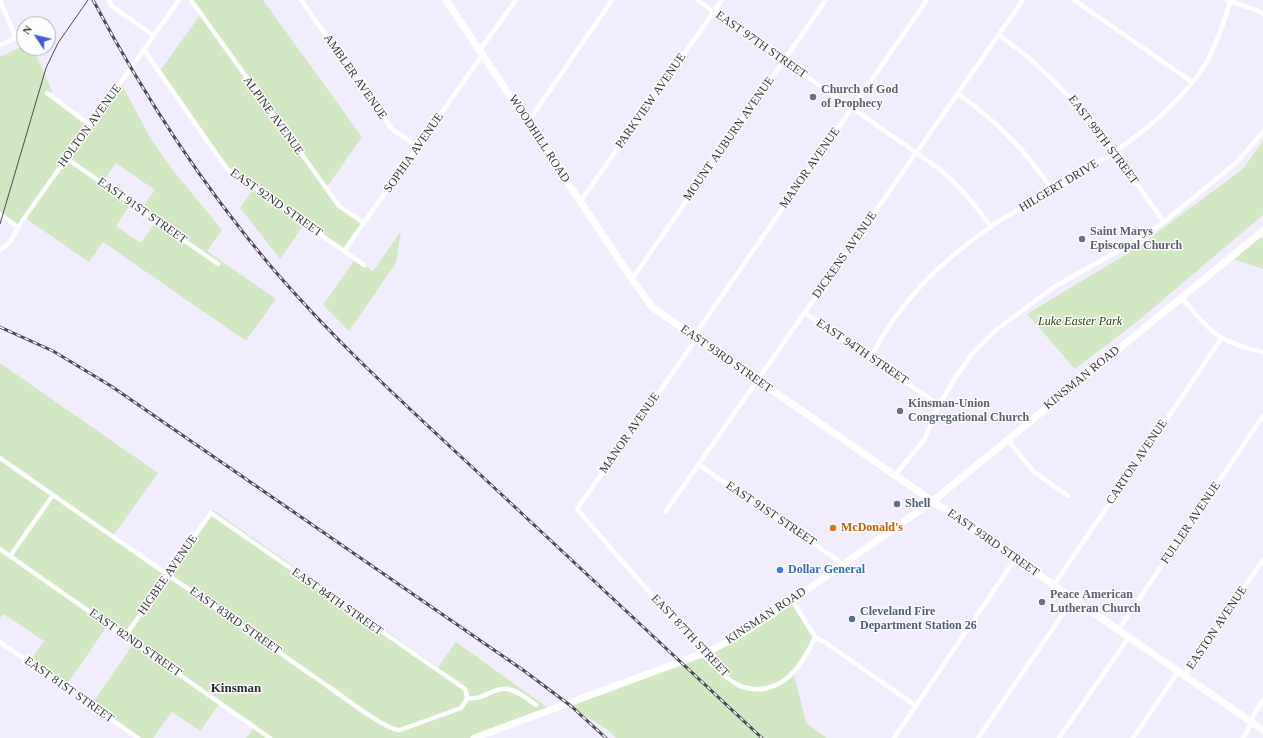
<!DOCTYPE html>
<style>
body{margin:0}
#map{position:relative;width:1263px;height:738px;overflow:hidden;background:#f2edfe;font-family:Georgia,serif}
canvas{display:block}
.north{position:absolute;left:16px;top:16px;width:40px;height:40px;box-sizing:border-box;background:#fdfdfd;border:1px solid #afaeb1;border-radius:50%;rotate:305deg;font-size:11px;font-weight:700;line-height:16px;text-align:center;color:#39373f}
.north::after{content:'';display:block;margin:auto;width:14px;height:18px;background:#475cd0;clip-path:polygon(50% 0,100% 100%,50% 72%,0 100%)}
</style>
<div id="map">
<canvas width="1263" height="738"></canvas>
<div class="north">N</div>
</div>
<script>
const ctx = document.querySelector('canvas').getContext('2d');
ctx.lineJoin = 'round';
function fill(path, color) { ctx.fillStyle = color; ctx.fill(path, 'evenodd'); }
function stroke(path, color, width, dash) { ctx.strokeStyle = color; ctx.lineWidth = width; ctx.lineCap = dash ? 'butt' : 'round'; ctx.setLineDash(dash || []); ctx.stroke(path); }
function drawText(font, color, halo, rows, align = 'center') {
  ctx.font = font + ' Georgia,serif'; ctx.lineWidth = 3; ctx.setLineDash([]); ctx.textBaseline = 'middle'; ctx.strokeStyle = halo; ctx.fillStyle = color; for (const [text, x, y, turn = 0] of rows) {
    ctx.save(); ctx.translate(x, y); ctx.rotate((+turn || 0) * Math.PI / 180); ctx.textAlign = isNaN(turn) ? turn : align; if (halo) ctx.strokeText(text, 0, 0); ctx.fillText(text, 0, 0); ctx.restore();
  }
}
fill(new Path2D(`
 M191,0H263L362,137L326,188L339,206L364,223L344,251L305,223L280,259L240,208L254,188L227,169L159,72L201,14Z
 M24,46V48H33L52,91L50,96L90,125L121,83L151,139L172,169L222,230L207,251L276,299L246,341L103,242L89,262L25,218L18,227L0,214V57ZM116,163L155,190L140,210L156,221L141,243L116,226L131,204L102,183Z
 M1263,141V215L1139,320L1075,369L1027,314L1135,249L1243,169Z
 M401,231L396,263L349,331L323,305L355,259L373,271Z
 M1257,236L1263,239V269L1230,258Z
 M0,363L158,473L113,536L168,574L213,510L438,667L456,642L551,710L474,738H246L254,727L220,703L200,731L172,712L153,738H138L91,705L134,643L108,625L65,687L29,663L44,641L4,614L0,618Z
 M792,600L815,637L794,674L806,723L827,738H616L608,730L567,704L710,650Z`), '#d1e8c2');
stroke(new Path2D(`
 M0,0L16,38L0,45
 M109,0L112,6L154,36
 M191,0L339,206L364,223
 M301,0L392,129L418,147
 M697,0L938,168C959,185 975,204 991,227
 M1074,0L1192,82
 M1227,0L1259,11L1263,14
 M999,35C1073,87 1112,150 1164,222
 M144,50L227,169L364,265
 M480,50L516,0
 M47,93L90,125
 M957,93C997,122 1025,149 1052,190
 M528,122L612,0
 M66,158L218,264
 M580,202L722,0
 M0,214L18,227
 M0,250L10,242L22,221L179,0
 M344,251L483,54
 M632,279L826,0
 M1182,298C1210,332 1219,343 1263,352
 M805,313L939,405
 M694,336L927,0
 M697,338L577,509C606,543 636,577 666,611C683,631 719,679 743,687C781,698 802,666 815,637
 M871,357C899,302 939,263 990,227C1004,217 1020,209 1035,201C1095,165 1159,130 1201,71C1215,50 1223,26 1230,2
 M1007,439L1034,472L1068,496
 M0,458C109,534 218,609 326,685C340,694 386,731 400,730L461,708C466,701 469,698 465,689L211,513C195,535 180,557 165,579L128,632L125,636
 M699,465L843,564
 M895,475L924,440L939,405L954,380L971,355L996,330L1054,287L1136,241L1164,222L1238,161L1263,132
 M666,511L1023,0
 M0,549L270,738
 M10,556L53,495
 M1054,585L1221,339
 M792,600L815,637L826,643L916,706
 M1118,630L1263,416
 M0,642L138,738
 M1184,676L1263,560
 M467,698C482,700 489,691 502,689C513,687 528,699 536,705
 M894,738L1015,559
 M978,738L1073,599
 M1059,738L1129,637
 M1133,738L1178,672
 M1243,738L1247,732L1254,714L1263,700`), '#fff', 4.5);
stroke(new Path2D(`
 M446,0L632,279L652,307L1263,730`), '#fff', 7);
stroke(new Path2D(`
 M474,738L710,651L742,634L774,613L933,501L1263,231`), '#fff', 7);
stroke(new Path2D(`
 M0,224L46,68L58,43L88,0`), '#4c4a53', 1);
const rail = new Path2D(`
 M93,0C143,94 200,182 268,263C335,342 411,410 486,480C578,566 670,652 762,738
 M0,327L53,351L111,386L523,670L571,706L606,738`);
stroke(rail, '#4c4a53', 3);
stroke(rail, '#fdfdfd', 1.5, [4.5]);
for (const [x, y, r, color] of [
 [813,97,4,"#6b7280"],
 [1082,239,4,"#6b7280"],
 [900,411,4,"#6b7280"],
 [897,504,4,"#5c6f8a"],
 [833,528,4,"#e8710a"],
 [780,570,4,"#3f7fe0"],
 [1042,602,4,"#6b7280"],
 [852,619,4,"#5c6f8a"]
]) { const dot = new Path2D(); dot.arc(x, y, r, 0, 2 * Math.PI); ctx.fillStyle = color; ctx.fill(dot); stroke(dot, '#fdfdfd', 1.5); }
drawText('12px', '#39373f', '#fdfdfd', [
 ["EAST 97TH STREET",761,45,35],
 ["AMBLER AVENUE",355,77,55],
 ["PARKVIEW AVENUE",651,101,-55],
 ["ALPINE AVENUE",273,116,54],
 ["HOLTON AVENUE",90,126,-54],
 ["WOODHILL ROAD",539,139,57],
 ["MOUNT AUBURN AVENUE",729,139,-55],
 ["EAST 99TH STREET",1103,140,53],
 ["SOPHIA AVENUE",414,153,-55],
 ["MANOR AVENUE",810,168,-55],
 ["HILGERT DRIVE",1059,186,-31],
 ["EAST 92ND STREET",276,203,35],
 ["EAST 91ST STREET",142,211,35],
 ["DICKENS AVENUE",845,255,-55],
 ["EAST 94TH STREET",862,352,34],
 ["EAST 93RD STREET",726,359,35],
 ["KINSMAN ROAD",1082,378,-39],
 ["MANOR AVENUE",630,433,-55],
 ["CARTON AVENUE",1137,462,-56],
 ["EAST 91ST STREET",771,514,34],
 ["FULLER AVENUE",1191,523,-56],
 ["EAST 93RD STREET",993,543,35],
 ["HIGBEE AVENUE",168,575,-55],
 ["EAST 84TH STREET",337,602,35],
 ["KINSMAN ROAD",766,616,-33],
 ["EAST 83RD STREET",235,621,35],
 ["EASTON AVENUE",1217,628,-56],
 ["EAST 87TH STREET",690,636,47],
 ["EAST 82ND STREET",135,643,35],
 ["EAST 81ST STREET",69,690,35]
]);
drawText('bold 12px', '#5b616d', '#fdfdfd', [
 ["Church of God",821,90],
 ["of Prophecy",821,104],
 ["Saint Marys",1090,232],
 ["Episcopal Church",1090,246],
 ["Kinsman-Union",908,404],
 ["Congregational Church",908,418],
 ["Peace American",1050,595],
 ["Lutheran Church",1050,609]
], 'left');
drawText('italic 12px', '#254208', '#fdfdfd', [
 ["Luke Easter Park",1080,322]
]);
drawText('bold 12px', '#4e5e75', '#fdfdfd', [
 ["Shell",905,504],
 ["Cleveland Fire",860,612],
 ["Department Station 26",860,626]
], 'left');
drawText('bold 12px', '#c56008', '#fdfdfd', [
 ["McDonald's",841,528]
], 'left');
drawText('bold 12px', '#366cbe', '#fdfdfd', [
 ["Dollar General",788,570]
], 'left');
drawText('bold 13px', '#2d2838', '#fdfdfd', [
 ["Kinsman",236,689]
]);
</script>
